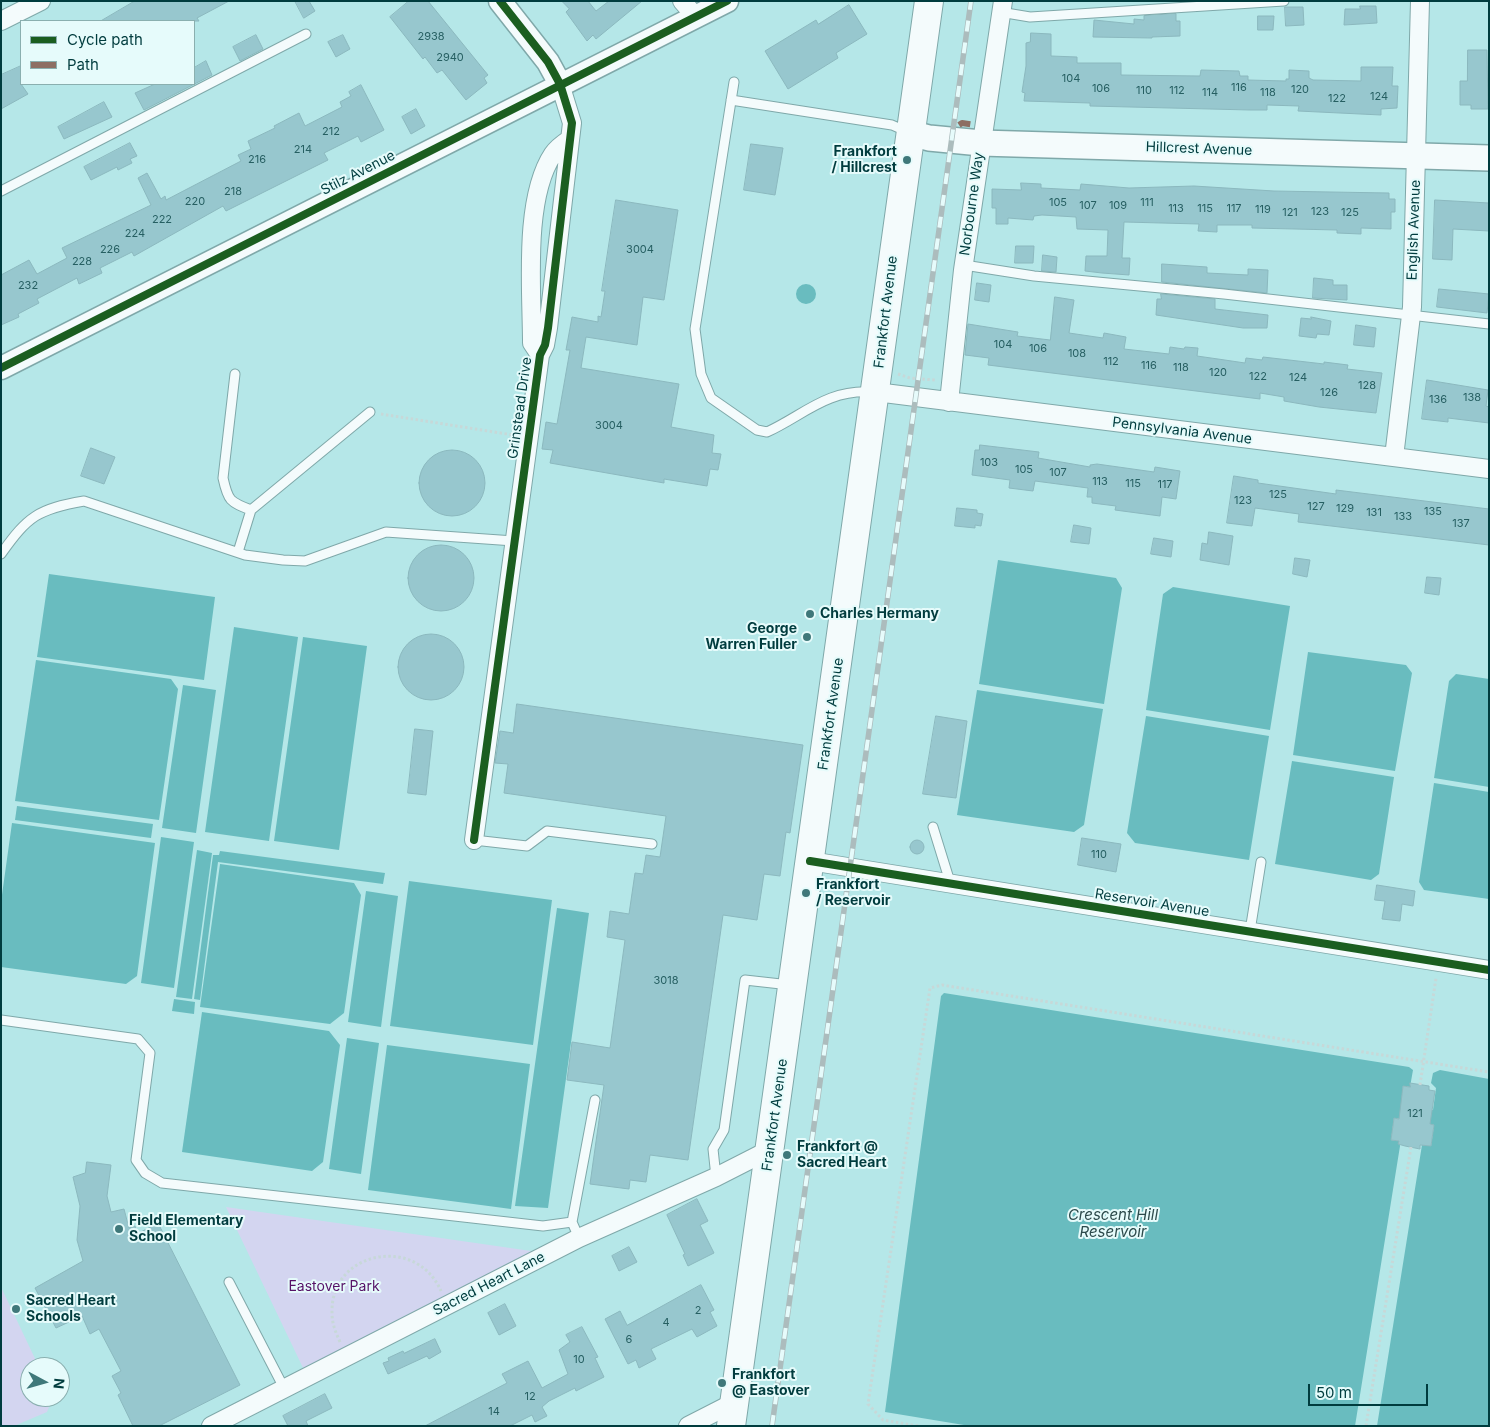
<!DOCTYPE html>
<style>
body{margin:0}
#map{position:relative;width:1490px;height:1427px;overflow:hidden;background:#b5e7e8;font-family:Inter,sans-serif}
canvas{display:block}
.frame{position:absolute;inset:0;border:2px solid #003c3e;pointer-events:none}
.legend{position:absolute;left:20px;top:20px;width:175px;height:65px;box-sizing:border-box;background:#e6fbfb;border:1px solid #8aafaf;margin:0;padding:6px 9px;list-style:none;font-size:15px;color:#003c3e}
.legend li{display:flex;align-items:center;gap:10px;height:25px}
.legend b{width:25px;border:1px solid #8aafaf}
.north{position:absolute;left:20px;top:1357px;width:50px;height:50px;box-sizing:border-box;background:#e6fbfb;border:1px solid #8aafaf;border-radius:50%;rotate:96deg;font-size:14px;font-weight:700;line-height:20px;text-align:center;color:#003c3e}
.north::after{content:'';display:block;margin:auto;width:18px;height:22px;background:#3f787a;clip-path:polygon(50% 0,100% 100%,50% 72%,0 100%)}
.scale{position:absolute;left:1308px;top:1384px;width:120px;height:22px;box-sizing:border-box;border:2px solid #003c3e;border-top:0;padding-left:6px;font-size:15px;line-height:18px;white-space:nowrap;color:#003c3e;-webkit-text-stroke:4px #e6fbfb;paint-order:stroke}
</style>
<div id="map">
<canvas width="1490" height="1427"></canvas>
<div class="frame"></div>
<ul class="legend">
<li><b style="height:6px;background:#1b5e20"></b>Cycle path</li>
<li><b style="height:6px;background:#8d6e63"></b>Path</li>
</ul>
<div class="north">N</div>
<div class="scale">50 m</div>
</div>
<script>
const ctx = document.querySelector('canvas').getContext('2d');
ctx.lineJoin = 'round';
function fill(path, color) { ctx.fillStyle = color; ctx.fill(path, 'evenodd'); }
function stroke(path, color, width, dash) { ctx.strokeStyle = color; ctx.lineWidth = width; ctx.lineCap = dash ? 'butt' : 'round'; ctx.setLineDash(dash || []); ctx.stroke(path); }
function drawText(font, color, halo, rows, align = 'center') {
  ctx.font = font + ' Inter,sans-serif'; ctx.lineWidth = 4; ctx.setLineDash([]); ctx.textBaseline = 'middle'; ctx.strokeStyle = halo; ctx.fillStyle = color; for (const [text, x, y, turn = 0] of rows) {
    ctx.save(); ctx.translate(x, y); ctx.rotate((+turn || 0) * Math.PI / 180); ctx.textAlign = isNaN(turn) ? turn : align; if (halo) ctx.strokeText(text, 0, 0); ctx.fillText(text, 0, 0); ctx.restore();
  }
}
fill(new Path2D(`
 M226,1207L538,1252L305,1372Z
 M1,1287L39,1367H30V1397H53L47,1412L14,1426H1Z`), '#d3d5f0');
fill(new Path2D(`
 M796 294a10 10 0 1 1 20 0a10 10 0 1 1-20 0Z
 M998,560L1116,578L1122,588L1104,704L979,684Z
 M49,574L215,597L204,680L37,657Z
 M1173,587L1290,606L1270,730L1146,710L1163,594Z
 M234,627L298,637L269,841L205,832Z
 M303,637L367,646L339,850L274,841Z
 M1308,652L1406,665L1412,673L1395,771L1293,755Z
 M36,660L171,679L178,689L159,820L15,801Z
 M1456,674L1489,679V787L1434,778L1449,681Z
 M183,685L216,690L196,833L162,828Z
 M977,690L1103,709L1084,825L1074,832L957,815Z
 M1146,716L1269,736L1249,860L1135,843L1127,833Z
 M1292,761L1394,777L1379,874L1371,880L1275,864Z
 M1434,783L1489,792V899L1424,890L1419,882Z
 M17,806L153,824L151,838L15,820Z
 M12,823L155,843L137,976L126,984L1,967V902Z
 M161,837L194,842L174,988L141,983Z
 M197,850L212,853L192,999L176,997Z
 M220,851L385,873L383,884L218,862L200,1000L194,999L213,855H219Z
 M220,864L354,883L361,895L344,1013L330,1024L200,1007Z
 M409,881L552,900L533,1045L390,1026Z
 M366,891L398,896L381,1027L348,1022Z
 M557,908L589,913L548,1208L515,1206Z
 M944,993L1409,1067L1413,1070L1410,1087L1403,1086L1401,1119L1394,1118L1391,1140L1399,1141L1400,1146L1355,1426H970L885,1412L941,996Z
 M174,999L195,1002L194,1014L172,1011Z
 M202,1012L329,1031L340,1045L323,1162L312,1171L182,1152Z
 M347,1038L379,1043L361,1174L329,1169Z
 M387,1045L530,1064L511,1209L368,1190Z
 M1440,1070L1489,1079V1426H1377L1422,1145L1431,1146L1434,1125L1428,1124L1430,1110H1433L1436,1088L1431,1083L1433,1073Z`), '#69bcbf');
const building = new Path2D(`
 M135,1H229L197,18L199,21H101Z
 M295,1H309L315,11L304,18Z
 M409,1H428L488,75L484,78L487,83L466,100L442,70L437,73L425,57L423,59L390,17Z
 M562,1H588L596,11L609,1H642L596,39L593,35L587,41L566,12L569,9Z
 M849,5L867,34L836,53L838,58L788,89L765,51L816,20L818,24Z
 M1360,6H1376L1377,23L1344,25L1345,9H1360Z
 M1285,7H1303L1304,25L1286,26Z
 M1176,14V21H1180V36L1152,37V38L1093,37L1094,20L1134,24V19L1144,20V16Z
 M1258,16H1274L1273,30H1258Z
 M1031,33L1051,34V56L1077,57V63H1121V75L1200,76L1201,70L1239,71L1240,76H1248V80L1286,81V79H1289V70L1309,71V78L1313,80L1361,81V67H1393L1392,86H1398L1397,108L1381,109V115L1298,111L1299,106L1267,105V110H1250L1090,106V103L1024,101L1025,93L1022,92L1026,66V43L1030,42Z
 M256,35L263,49L240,61L233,47Z
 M343,35L350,49L336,57L328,42Z
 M1468,50H1487L1488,109H1471V105H1460V81H1467Z
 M206,61L212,75L144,110L135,93L155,84H194V68Z
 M21,66V84L28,94L1,109V75Z
 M361,85L384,130L361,142L358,136L324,153L328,160L226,211L223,206L134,256L132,252L100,268L102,273L79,284L77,278L37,299L39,303L18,314L19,317L1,325V275L29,260L37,274L67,258L62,248L151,205L138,178L147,173L161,199L165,196L166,200L241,161L238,155L251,149L248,141L275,128L274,126L299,113L305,126L342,107L340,102L351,96L349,92Z
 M104,102L112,117L64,139L58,127Z
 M416,109L425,126L411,134L402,117Z
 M130,143L137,156L130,159L132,163L118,170L117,167L91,180L84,167Z
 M751,144L783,148L775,195L744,190Z
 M1021,183L1041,184V188L1080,190L1081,184L1129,188L1194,186L1274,191L1389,193V199H1395V212H1391V229L1361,228V234L1337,233V230L1252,228V225H1217V232L1198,231L1199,224L1124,222L1122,258H1130L1129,275L1102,273L1085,271L1086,256H1107L1108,230L1077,229L1076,217L1042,215L1034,216L1033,220L1008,218V224H996V208H992V189L1021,190Z
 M616,200L678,210L664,300L643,297L637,345L586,337L581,368L679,384L671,427L714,435L712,453L721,454L718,470L710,469L707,486L664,479V483L550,463L553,450L542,449L546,422L557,424L570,350H566L572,317L598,322V316L601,317L605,291H602Z
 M1435,200L1489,203V231L1453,229L1452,260L1433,259Z
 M1016,246H1034L1033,263H1015Z
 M1043,255L1057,257L1056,272L1042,271Z
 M1162,264L1207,267V273L1248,275V269L1268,270L1267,293L1162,282Z
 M1314,278L1333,280V285H1347V300L1313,298Z
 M977,283L991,285L989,302L975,300Z
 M1439,289L1489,294L1487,313L1437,307Z
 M1161,294L1215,299V309L1268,315L1267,328H1243L1156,315L1157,299H1161Z
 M1055,297L1074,300L1069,333L1103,338L1104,333L1126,337L1124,349L1169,354L1170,347L1184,349L1185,347L1198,348L1197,356L1218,359L1245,363L1246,358L1262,360L1263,357L1324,364V362L1348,365L1347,369L1382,373L1376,413L1319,407L1284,401V397L1260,393V399L988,365L989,358L965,355L968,324L1018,332L1017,336L1050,340Z
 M1311,317L1331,321L1329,335L1317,334L1316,338L1299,336L1301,318L1311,319Z
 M1356,325L1376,328L1374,347L1354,345Z
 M1427,380L1488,390L1486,406L1489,407V423L1448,418V422L1422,419Z
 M980,445L1039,452L1038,458L1090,467V465L1097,464L1154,472L1155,467L1180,471L1176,499L1162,497L1160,516L1115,510L1116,506L1092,503V497H1087L1088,488L1035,481L1033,491L1009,488L1010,480L972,475L975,450H979Z
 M91,448L115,457L104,484L81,476Z
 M419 483a33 33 0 1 1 66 0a33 33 0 1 1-66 0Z
 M1234,476L1258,480V483L1336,494V490L1489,509V545L1298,522L1299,514L1255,508L1252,526L1227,523Z
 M957,508L977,510V513L983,514L981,526L975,525V528L955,526Z
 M1074,525L1091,528L1089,544L1071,542Z
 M1209,532L1233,536L1229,565L1200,560L1202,543L1207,544Z
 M1154,538L1173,541L1171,557L1151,554Z
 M408 578a33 33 0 1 1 66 0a33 33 0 1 1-66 0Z
 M1295,558L1310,560L1307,577L1293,574Z
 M1427,577L1441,578L1439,595L1425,593Z
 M398 667a33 33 0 1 1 66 0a33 33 0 1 1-66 0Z
 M517,704L803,745L790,833L786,832L780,876L764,874L757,920L723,915L688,1160L650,1155L646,1182L630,1180L629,1189L590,1184L604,1085L567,1080L572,1042L610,1048L625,940L607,937L610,911L629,914L635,873L643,874L646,855L660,857L666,816L504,793L508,764L495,763L500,731L513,733Z
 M936,716L967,721L956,798L923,794Z
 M415,729L433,731L426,795L408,793Z
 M1082,838L1121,844L1116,872L1078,865Z
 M910 847a7 7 0 1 1 14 0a7 7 0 1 1-14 0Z
 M1377,885L1415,891L1413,906L1402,904L1400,921L1382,919L1385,901L1375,900Z
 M1410,1083L1429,1086V1090L1435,1091L1430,1124L1434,1125L1431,1146L1420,1145V1149L1405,1146L1398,1144L1399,1141L1391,1140L1394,1118L1399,1119L1403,1086L1410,1087Z
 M87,1162L111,1165L107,1196L111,1212L124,1209L129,1228L135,1226L137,1234L158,1223L240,1385L159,1426H133L118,1395L121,1393L112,1376L121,1371L99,1329L90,1334L82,1316L56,1328L35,1288L83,1261L77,1240L80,1206L73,1177L85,1173Z
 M697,1199L708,1221L700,1225L714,1253L688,1266L683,1255L685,1254L667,1215Z
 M629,1247L637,1262L619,1271L612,1256Z
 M701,1285L714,1310L710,1312L717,1326L697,1337L692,1329L651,1349L656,1359L639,1368L636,1360L628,1364L605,1319L620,1311L627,1325Z
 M505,1304L516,1326L499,1335L488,1313Z
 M582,1327L598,1357L595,1358L604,1377L576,1391L575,1388L549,1401L542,1407L547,1416L535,1422L532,1415L510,1426H425L507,1383L502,1374L528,1361L542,1388L568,1374L559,1350L570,1342L566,1335Z
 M435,1339L441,1352L429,1359L427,1356L388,1374L383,1363L389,1361L388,1358L403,1351L404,1353Z
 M325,1394L332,1408L306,1421L308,1426H288L283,1416Z`);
fill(building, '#97c7ce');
stroke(building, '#8bb8be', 1);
const service = new Path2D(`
 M1000,12L1030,17L1284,1
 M734,82L695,329L701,374L711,398L757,430L767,432C804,415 827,389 872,392
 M731,100L892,125L908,132
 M1,191L306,34
 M964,265L1034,276L1224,294L1489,324
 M235,374L223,478C228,501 230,502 251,510
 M238,552L251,510L370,412
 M1,554C28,516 38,509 84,501L245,555L283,560L305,561L386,532L514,541
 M933,827L950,882
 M474,840L527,846L547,831L652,844
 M1250,931L1261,862
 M1,1020L138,1039L150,1053L136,1160L145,1173L162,1183L543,1226L572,1222L579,1238
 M716,1177L713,1149L724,1130L745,980L790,985
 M572,1222L595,1100
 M229,1282L284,1388`);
const minor = new Path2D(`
 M682,1L696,17
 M1,21L41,1
 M540,355L532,343C532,290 523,199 553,154C557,148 564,143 570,139
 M876,392L1489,469
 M949,402L963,270L1003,1
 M1394,457L1412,307L1420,1
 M474,840L540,355L545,345L548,328L572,123L560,84
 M810,861L1489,970
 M211,1426L579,1238L716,1177L771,1149
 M688,1426L735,1402`);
const tertiary = new Path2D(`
 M500,1L548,62L560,84
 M1,368L727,1`);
const secondary = new Path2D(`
 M910,133L929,138L981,143L1489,158`);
const primary = new Path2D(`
 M731,1426L929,1`);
stroke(service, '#7fa8a9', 11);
stroke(minor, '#7fa8a9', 20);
stroke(tertiary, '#7fa8a9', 25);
stroke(secondary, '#7fa8a9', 28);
stroke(primary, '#7fa8a9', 30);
stroke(new Path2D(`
 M898,374L910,378L935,380
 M381,414L513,435
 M1420,1085L1436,978
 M340,1342C336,1333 332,1324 332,1313C330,1251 416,1234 441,1291
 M918,1426L883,1420L868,1404L930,988L942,985L1489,1072
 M1366,1426L1411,1147`), '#c7d8d8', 3, [2.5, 2.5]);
stroke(service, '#f4fbfc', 9);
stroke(minor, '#f4fbfc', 18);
stroke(tertiary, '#f4fbfc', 22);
stroke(secondary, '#f4fbfc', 25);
stroke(primary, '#f4fbfc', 28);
const rail = new Path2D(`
 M772,1426L971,1`);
stroke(rail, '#acbcbd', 5.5);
stroke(rail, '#e6fbfb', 4, [11]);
stroke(new Path2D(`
 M959,125L962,123L975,125`), '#8d6e63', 6, [12, 6]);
stroke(new Path2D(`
 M1,368L727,1
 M474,840L540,355L545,345L548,328L572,123L560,84L548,62L500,1
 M810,861L1489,970`), '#1b5e20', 8);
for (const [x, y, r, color] of [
 [907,160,5,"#3f787a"],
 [810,614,5,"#3f787a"],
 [807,637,5,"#3f787a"],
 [806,893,5,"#3f787a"],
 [787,1155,5,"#3f787a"],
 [119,1229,5,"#3f787a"],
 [16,1309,5,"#3f787a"],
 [722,1383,5,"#3f787a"]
]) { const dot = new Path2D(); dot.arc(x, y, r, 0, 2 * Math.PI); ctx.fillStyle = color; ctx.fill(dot); stroke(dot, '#e6fbfb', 2); }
drawText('11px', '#265f62', null, [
 ["2938",431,37],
 ["2940",450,58],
 ["104",1071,79],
 ["116",1239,88],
 ["106",1101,89],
 ["120",1300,90],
 ["110",1144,91],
 ["112",1177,91],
 ["114",1210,93],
 ["118",1268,93],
 ["124",1379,97],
 ["122",1337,99],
 ["212",331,132],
 ["214",303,150],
 ["216",257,160],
 ["218",233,192],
 ["220",195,202],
 ["105",1058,203],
 ["111",1147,203],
 ["107",1088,206],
 ["109",1118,206],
 ["113",1176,209],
 ["115",1205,209],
 ["117",1234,209],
 ["119",1263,210],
 ["123",1320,212],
 ["121",1290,213],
 ["125",1350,213],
 ["222",162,220],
 ["224",135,234],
 ["226",110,250],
 ["3004",640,250],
 ["228",82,262],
 ["232",28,286],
 ["104",1003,345],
 ["106",1038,349],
 ["108",1077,354],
 ["112",1111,362],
 ["116",1149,366],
 ["118",1181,368],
 ["120",1218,373],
 ["122",1258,377],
 ["124",1298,378],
 ["128",1367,386],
 ["126",1329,393],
 ["138",1472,398],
 ["136",1438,400],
 ["3004",609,426],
 ["103",989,463],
 ["105",1024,470],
 ["107",1058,473],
 ["113",1100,482],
 ["115",1133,484],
 ["117",1165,485],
 ["125",1278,495],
 ["123",1243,501],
 ["127",1316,507],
 ["129",1345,509],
 ["135",1433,512],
 ["131",1374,513],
 ["133",1403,517],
 ["137",1461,524],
 ["110",1099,855],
 ["3018",666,981],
 ["121",1415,1114],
 ["2",698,1311],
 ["4",666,1323],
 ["6",629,1340],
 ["10",579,1360],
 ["12",530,1397],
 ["14",494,1412]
]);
drawText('14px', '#003c3e', '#e6fbfb', [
 ["Hillcrest Avenue",1199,149,2],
 ["Stilz Avenue",358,173,-27],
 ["Norbourne Way",972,204,-82],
 ["English Avenue",1414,230,-88],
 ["Frankfort Avenue",886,312,-83],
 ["Grinstead Drive",520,408,-82],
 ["Pennsylvania Avenue",1182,431,7],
 ["Frankfort Avenue",831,714,-82],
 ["Reservoir Avenue",1152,903,9],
 ["Frankfort Avenue",775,1115,-82],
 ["Sacred Heart Lane",489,1284,-27]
]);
drawText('bold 14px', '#003c3e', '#e6fbfb', [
 ["Frankfort",897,152,"right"],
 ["/ Hillcrest",897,168,"right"],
 ["Charles Hermany",820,614],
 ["George",797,629,"right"],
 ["Warren Fuller",797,645,"right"],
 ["Frankfort",816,885],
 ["/ Reservoir",816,901],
 ["Frankfort @",797,1147],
 ["Sacred Heart",797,1163],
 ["Field Elementary",129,1221],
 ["School",129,1237],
 ["Sacred Heart",26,1301],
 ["Schools",26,1317],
 ["Frankfort",732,1375],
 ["@ Eastover",732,1391]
], 'left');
drawText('14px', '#561267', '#e6fbfb', [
 ["Eastover Park",334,1287]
]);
drawText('italic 15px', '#2d4b4c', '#e6fbfb', [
 ["Crescent Hill",1113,1215],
 ["Reservoir",1113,1232]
]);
</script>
